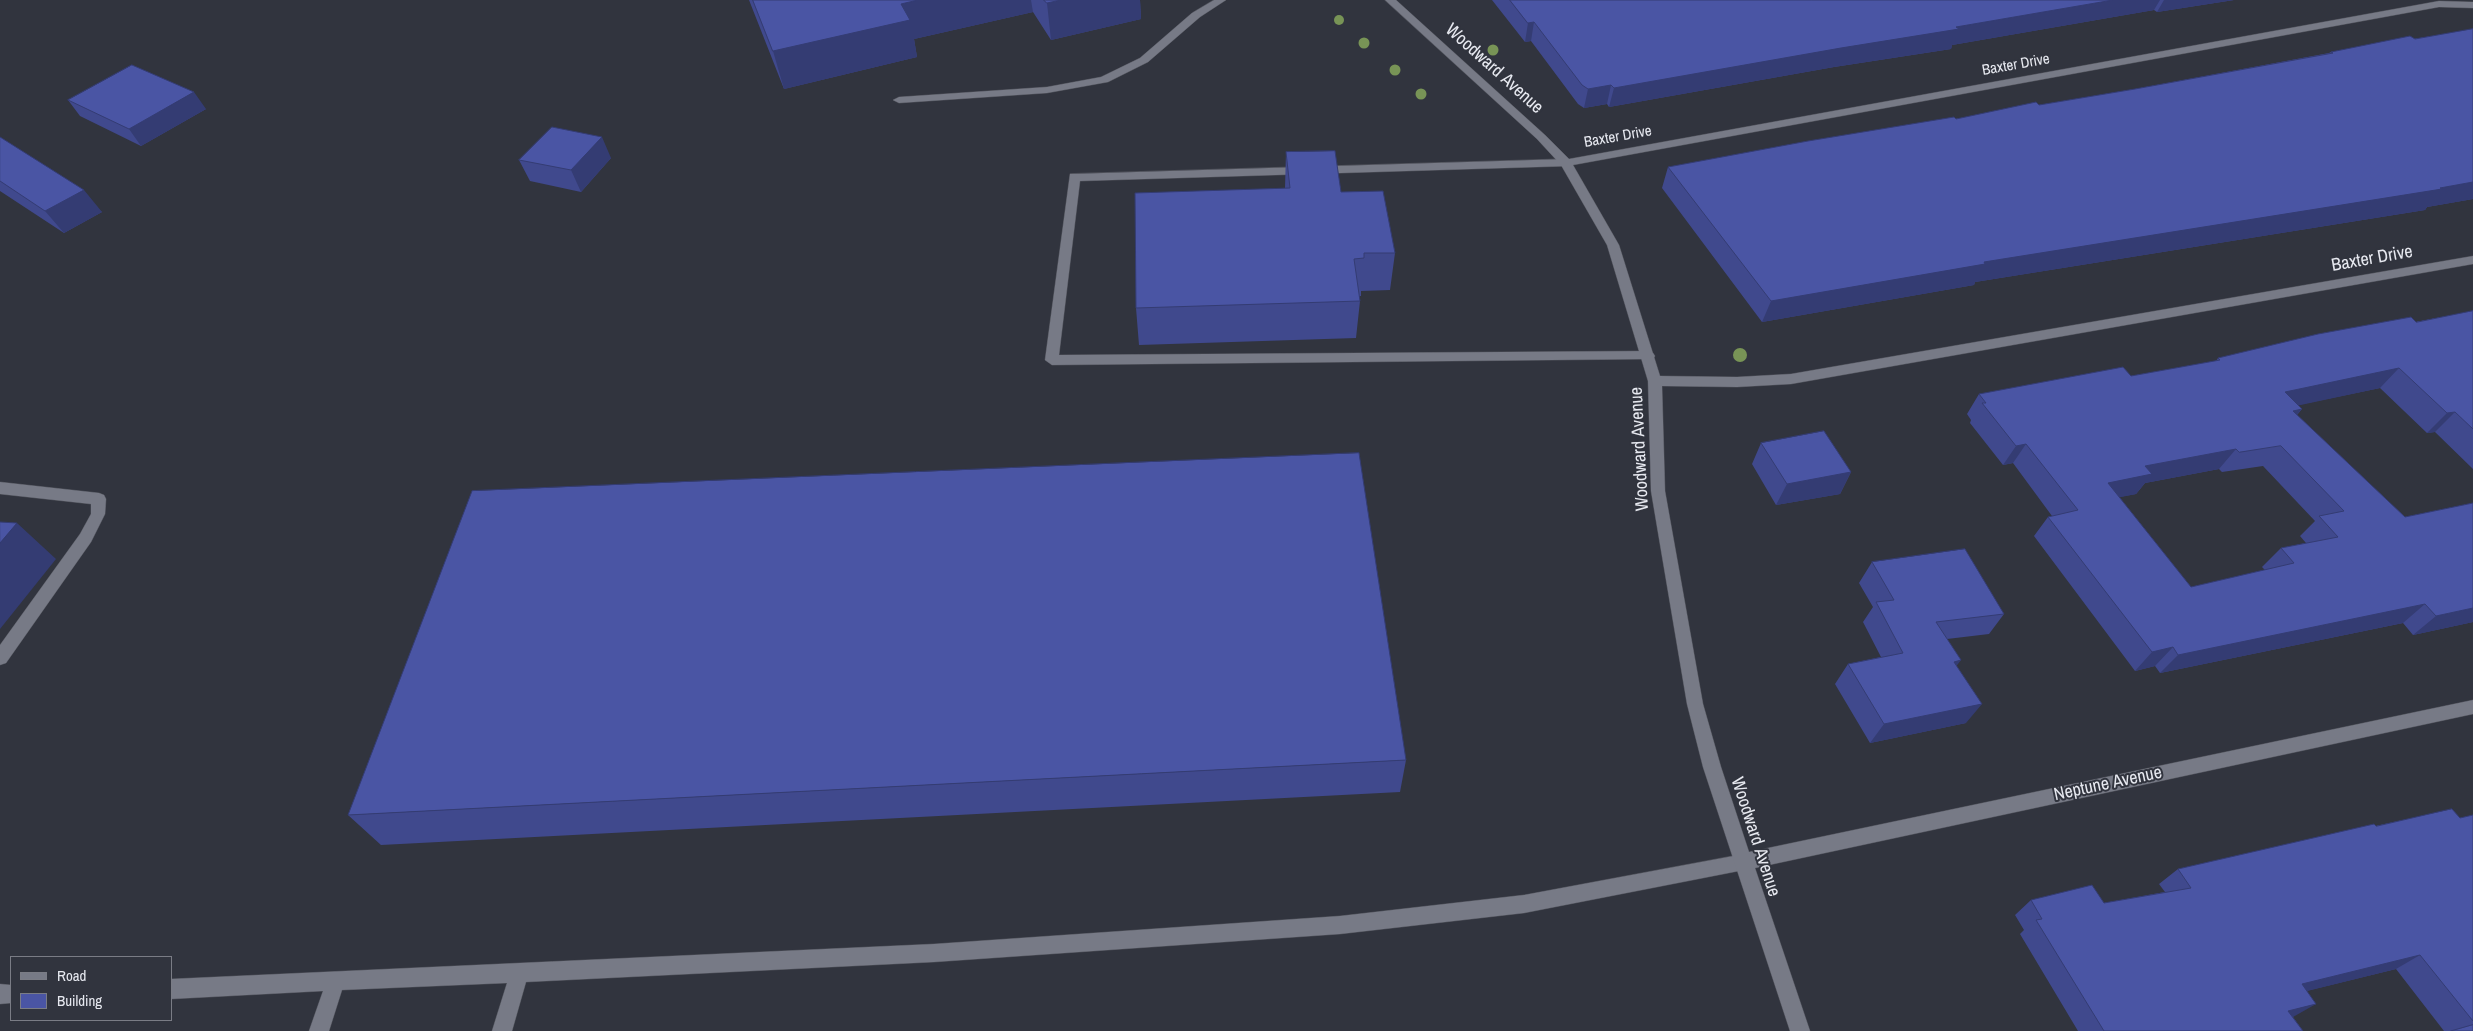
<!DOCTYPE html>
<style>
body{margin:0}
#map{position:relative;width:2473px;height:1031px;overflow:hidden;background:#31343e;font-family:"Archivo Narrow",sans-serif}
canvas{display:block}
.legend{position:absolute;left:10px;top:956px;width:162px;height:65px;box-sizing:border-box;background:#31343e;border:1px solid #7a7c85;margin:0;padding:6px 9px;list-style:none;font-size:15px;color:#e7e9f0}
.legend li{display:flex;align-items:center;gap:10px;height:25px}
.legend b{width:25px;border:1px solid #7a7c85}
</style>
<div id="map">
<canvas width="2473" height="1031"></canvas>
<ul class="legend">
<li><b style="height:6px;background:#777a86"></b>Road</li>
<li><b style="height:14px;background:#4a55a4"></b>Building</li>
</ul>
</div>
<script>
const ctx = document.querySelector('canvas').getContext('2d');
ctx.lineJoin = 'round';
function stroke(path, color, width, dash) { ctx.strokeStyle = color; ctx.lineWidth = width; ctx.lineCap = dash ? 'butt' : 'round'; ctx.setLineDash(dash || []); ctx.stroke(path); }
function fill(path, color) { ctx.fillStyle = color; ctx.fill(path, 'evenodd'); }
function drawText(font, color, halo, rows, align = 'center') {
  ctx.font = font + ' "Archivo Narrow",sans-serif'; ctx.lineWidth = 4; ctx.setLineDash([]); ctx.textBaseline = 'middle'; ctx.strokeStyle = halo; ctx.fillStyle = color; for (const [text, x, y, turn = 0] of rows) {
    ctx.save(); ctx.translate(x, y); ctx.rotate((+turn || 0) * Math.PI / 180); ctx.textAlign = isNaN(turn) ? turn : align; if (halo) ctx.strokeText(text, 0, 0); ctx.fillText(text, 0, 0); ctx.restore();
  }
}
const lane = new Path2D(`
 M1214,0H1226L1200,17L1148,62L1108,82L1047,93L899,103L893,100L899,97L1047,87L1101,77L1140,58L1192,13Z
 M1566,159L1572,163L1570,166L1080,181L1059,355L1648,351L1653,353L1655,356L1653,359L1052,365L1045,360L1070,174Z
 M0,482L99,493L104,495L106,499L105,514L91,542L6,663L0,665V645L80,534L91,514V504L0,494Z
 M1744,854L1750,856L1753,862L1750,868L1744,870L1524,913L1340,934L934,962L526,982L512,1031H492L507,983L342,990L329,1031H309L323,991L171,999V979L934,944L1340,916L1524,895Z
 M0,984L11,985V1003L0,1004Z`);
const street = new Path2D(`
 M1385,0H1396L1545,135L1569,159L2439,1L2473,2V8L2439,7L1573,165L1619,245L1660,376L1737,377L1791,374L2473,256V264L1791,384L1737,387L1662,386L1665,491L1703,704L1721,767L1749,852L2473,700V714L1755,868L1810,1031H1790L1703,767L1687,704L1651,491L1648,381L1607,245L1561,165L1537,139Z`);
stroke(lane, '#4f515a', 1);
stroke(street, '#4f515a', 1);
fill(lane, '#777a86');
fill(street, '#777a86');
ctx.fillStyle = '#789456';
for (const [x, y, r] of [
 [1339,20,5],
 [1364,43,5.5],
 [1493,50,5.5],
 [1395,70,5.5],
 [1421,94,5.5],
 [1740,355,7]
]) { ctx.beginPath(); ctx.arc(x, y, r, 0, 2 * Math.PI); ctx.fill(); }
fill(new Path2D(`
 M749,0H1140L1141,19L1051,40L1033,12L914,39L917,57L784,89Z
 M1492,0H2234L2157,12L2154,10L1952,45L1951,49L1834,67L1609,107L1607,104L1584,108L1578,104L1531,41L1525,42Z
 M2473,29V199L2427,207L2425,210L1975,282L1974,285L1762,322L1662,188L1668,167L2135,89L2329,53L2331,52L2432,36Z
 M68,100L206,109L141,146L80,116Z
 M0,137L102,212L64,233L0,191Z
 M1286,152L1341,192L1395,253L1390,290L1361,291V296H1359L1360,301L1356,338L1139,345L1136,308L1285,188Z
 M611,158L581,192L530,181L519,160Z
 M2473,311V469L2435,432L2427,433L2380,388L2298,405L2302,409L2297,415L2405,517L2473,503V622L2413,635L2403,623L2160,673L2155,666L2135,671L2034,536L2048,517L2052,516L2013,463L2003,465L1970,423L1971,420L1967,414L1979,394L2131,376L2216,361L2218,358L2416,322ZM2263,466L2315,521L2300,536L2306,543L2281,548L2262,567L2265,570L2191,587L2119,497L2136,494L2145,483L2219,469L2222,472Z
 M1761,443L1851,472L1840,494L1776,505L1752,464Z
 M1872,562L2004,614L1989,634L1947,639L1956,666L1966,723L1870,743L1835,684L1848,664L1881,657L1863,622L1873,607L1859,583Z
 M1406,760L1400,792L381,845L348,815Z
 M2473,815V1031H2444L2396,969L2306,991L2293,1017L2303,1031H2078L2020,934L2024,930L2015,915L2031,900L2104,903L2165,892L2159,884L2178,869L2376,826L2460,818Z`), '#40498d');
fill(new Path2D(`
 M918,0H1031L1033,12L914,39L917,57L784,89L773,51L901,4Z
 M1061,0H1140L1141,19L1051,40L1047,3Z
 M2113,0H2160L2154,10L1952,45L1951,49L1834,67L1609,107L1614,88L1956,27Z
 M2164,0H2234L2157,12Z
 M1534,22L1531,41L1525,42L1528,23Z
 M1611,85L1607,104L1584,108L1588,89Z
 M194,92L206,109L141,146L129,129Z
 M602,137L611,158L581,192L571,170Z
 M2473,182V199L2427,207L2425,210L1975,282L1974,285L1762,322L1771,301L1984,262Z
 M84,190L102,212L64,233L45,211Z
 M2399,368L2380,388L2268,412L2285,392Z
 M2302,409L2284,429L2293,411Z
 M2455,412L2435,432L2427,433L2447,413Z
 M2026,444L2013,463L2003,465L2016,446Z
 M2236,449L2219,469L2145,483L2136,494L2092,503L2108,483L2145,466Z
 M1851,472L1840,494L1776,505L1787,484Z
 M17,523L56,559L0,629V543Z
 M2425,604L2403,623L2160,673L2178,655Z
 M2473,608V622L2413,635L2436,616Z
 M2173,647L2155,666L2135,671L2152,652Z
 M1961,660L1946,680L1954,662Z
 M1982,704L1966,723L1870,743L1884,724Z
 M2420,955L2396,969L2279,998L2302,984Z
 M2316,1004L2293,1017L2288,1011Z`), '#343c73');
const building = new Path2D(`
 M753,0H918L901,4L910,20L773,51Z
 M1044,0H1061L1047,3Z
 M1510,0H2113L1956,27L1959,29L1841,48L1614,88L1611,85L1588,89L1582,85L1534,22L1528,23Z
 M2473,29V182L2440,188L2442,189L1984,262L1985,264L1771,301L1668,167L1808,141L1954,117L1956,119L2036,102L2039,105L2135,89L2333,53L2331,52L2410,36L2415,39L2432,36Z
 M132,65L194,92L129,129L68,100Z
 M552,127L602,137L571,170L519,160Z
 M0,137L84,190L45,211L0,181Z
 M1335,151L1341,192L1383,191L1395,253H1364V258L1354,259L1360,301L1136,308L1135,193L1290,188L1286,152Z
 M2473,311V429L2455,412L2447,413L2399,368L2285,392L2302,409L2293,411L2405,517L2473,503V608L2436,616L2425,604L2178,655L2173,647L2152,652L2048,517L2078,510L2026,444L2016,446L1982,403H1986L1979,394L2123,367L2131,376L2220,360L2218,358L2318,334L2411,317L2416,322ZM2281,446L2344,511L2319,516L2338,537L2281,548L2294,563L2191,587L2108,483L2152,474L2145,466L2236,449L2239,452Z
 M1824,431L1851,472L1787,484L1761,443Z
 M1359,453L1406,760L348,815L472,491Z
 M0,522L17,523L0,543Z
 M1965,549L2004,614L1936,622L1961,660L1954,662L1982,704L1884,724L1848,664L1903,653L1876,602L1894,600L1872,562Z
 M2452,809L2460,818L2473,815V1021L2420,955L2302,984L2316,1004L2288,1011L2303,1031H2104L2036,920L2042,919L2031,900L2092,885L2104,903L2191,888L2178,869L2374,824L2376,826Z
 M2473,1025V1031H2451Z`);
fill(building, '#4a55a4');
stroke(building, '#343c73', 1);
drawText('15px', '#e7e9f0', '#31343e', [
 ["Baxter Drive",2016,65,-10],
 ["Baxter Drive",1618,137,-10]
]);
drawText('18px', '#e7e9f0', '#31343e', [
 ["Woodward Avenue",1494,69,42],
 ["Baxter Drive",2372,259,-10],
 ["Woodward Avenue",1640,449,-93],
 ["Neptune Avenue",2108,784,-12],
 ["Woodward Avenue",1755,837,72]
]);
</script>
